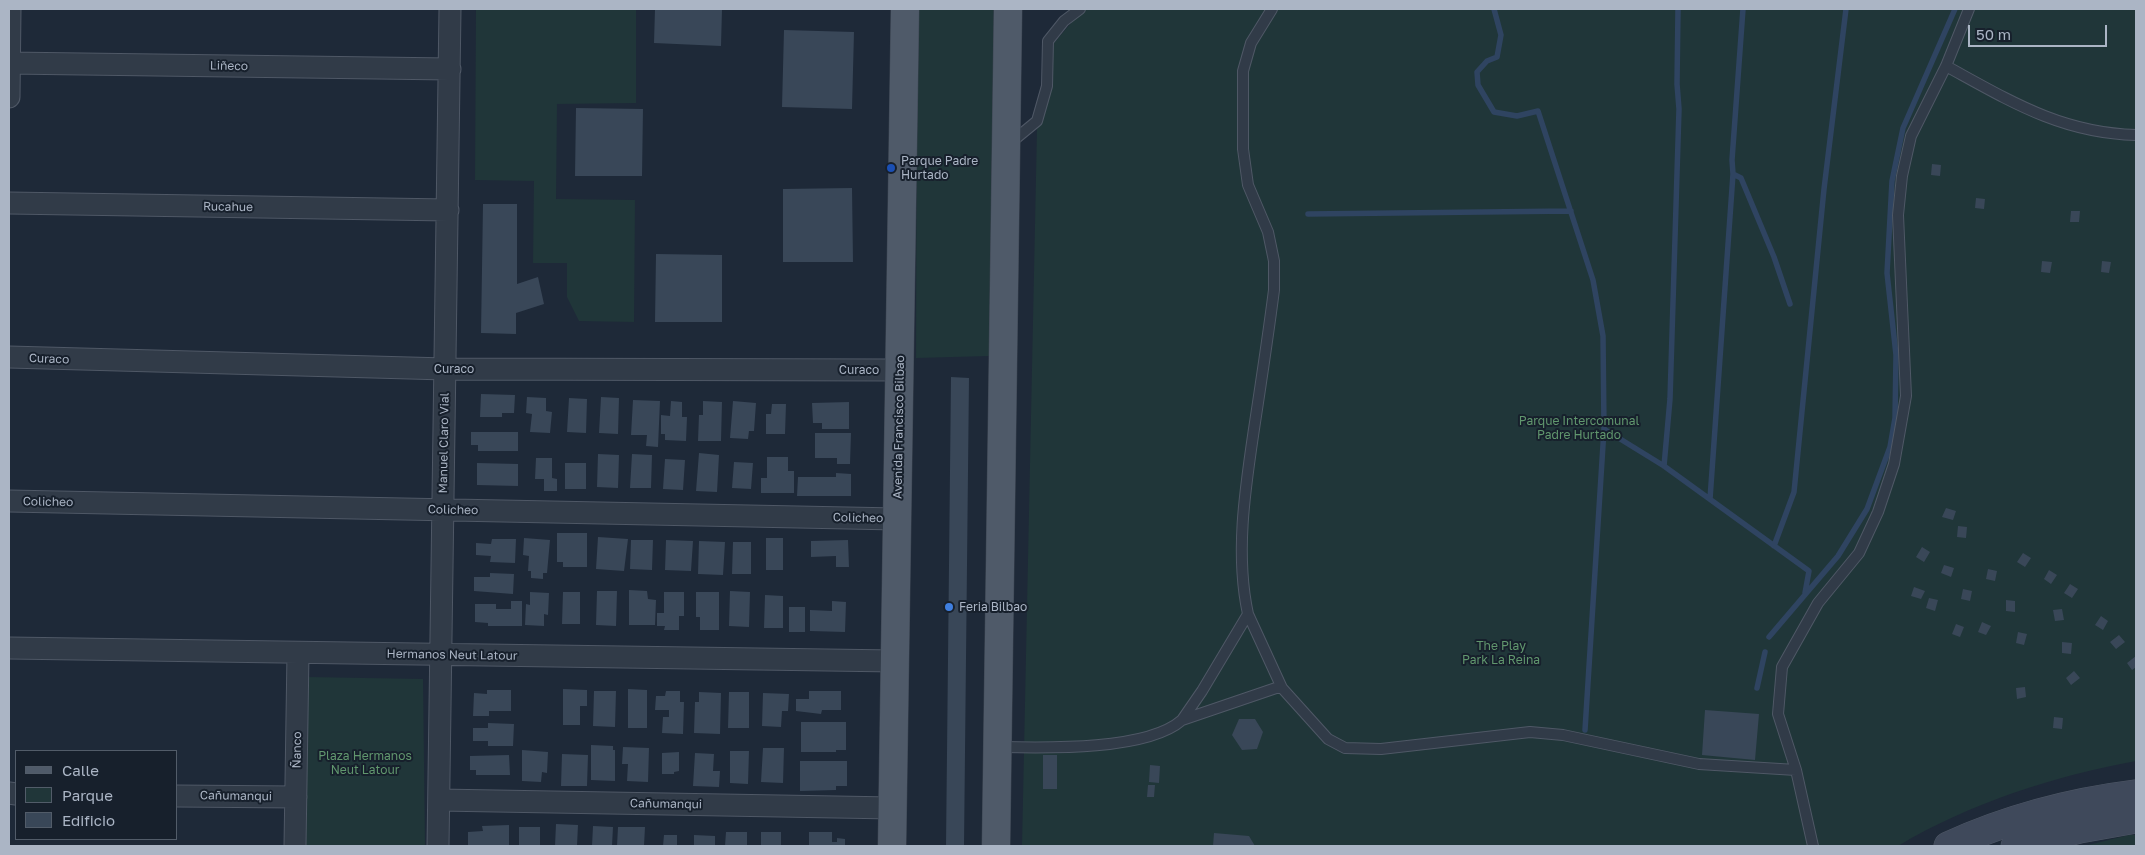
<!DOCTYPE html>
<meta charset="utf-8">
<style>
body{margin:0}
#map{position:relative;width:2145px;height:855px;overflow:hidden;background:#1e2938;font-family:"Golos Text",sans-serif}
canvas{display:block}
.frame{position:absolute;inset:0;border:10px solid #abb5c5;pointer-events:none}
.legend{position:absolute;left:15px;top:750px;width:162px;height:90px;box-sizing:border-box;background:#17202c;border:1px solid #525c69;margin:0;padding:6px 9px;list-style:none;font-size:15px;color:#abb5c5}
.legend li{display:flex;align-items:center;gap:10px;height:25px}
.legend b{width:25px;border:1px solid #525c69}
.scale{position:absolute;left:1968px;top:25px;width:139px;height:22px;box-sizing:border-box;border:2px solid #abb5c5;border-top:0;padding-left:6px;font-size:15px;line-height:18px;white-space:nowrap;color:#abb5c5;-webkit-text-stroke:4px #17202c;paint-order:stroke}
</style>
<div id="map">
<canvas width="2145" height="855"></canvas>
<div class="frame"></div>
<ul class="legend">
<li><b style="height:6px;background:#4f5a69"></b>Calle</li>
<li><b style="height:14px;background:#203639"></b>Parque</li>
<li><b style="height:14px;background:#394758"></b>Edificio</li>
</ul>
<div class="scale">50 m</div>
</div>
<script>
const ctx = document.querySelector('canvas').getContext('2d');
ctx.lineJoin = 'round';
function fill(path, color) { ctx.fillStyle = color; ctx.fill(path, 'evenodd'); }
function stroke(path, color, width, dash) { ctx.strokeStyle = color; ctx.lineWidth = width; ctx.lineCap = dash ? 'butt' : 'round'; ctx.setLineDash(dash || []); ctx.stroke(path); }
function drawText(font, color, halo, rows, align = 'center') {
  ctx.font = font + ' "Golos Text",sans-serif'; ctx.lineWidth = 4; ctx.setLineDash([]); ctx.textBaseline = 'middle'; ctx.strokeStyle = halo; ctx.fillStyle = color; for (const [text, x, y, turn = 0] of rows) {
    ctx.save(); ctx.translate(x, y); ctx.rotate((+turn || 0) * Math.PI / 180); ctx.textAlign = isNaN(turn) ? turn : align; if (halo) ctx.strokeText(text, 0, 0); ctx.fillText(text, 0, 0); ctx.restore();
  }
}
fill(new Path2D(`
 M476,9H636V103L557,104L556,199L635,200L634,322L579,321L567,297V263H533L534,181L475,180Z
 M917,9H996L990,356L916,358Z
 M1083,9H2136V761C2054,776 1970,803 1898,846H1022L1037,129L1044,115L1054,43Z
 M307,677L423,679L425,846H306Z
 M2129,835H2136V846H2084Z`), '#203639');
stroke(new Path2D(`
 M1494,9L1501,35L1497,57L1487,61L1477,72L1478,85L1494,112L1517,116L1538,111L1593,280L1603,336L1604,429L1585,730
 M1743,9L1732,160L1733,174L1741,178L1774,257L1790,304
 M1308,214L1571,211
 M1604,429L1664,466L1809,571L1805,593
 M1664,466L1670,399L1679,109L1677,84L1678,9
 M1710,499L1733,174
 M1774,546L1794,492L1824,189L1846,9
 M1769,637L1838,556L1867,509L1890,447L1895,418L1896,355L1887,273L1892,181L1903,128L1955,9
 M1757,688L1765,652`), '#2f4461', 5.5);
fill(new Path2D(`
 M655,9H722L721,46L654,43Z
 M784,30L854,32L852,109L782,107Z
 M576,108L643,109L642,176H575Z
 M1932,164L1941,165L1940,176L1931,175Z
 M852,188L853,262H783V189Z
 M1976,198L1985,199L1984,209L1975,208Z
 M483,204H517V284L538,277L544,304L516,313V334L481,333Z
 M2071,211H2080L2079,222H2070Z
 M656,254L722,255V322H655Z
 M2042,261L2052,262L2050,273L2041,272Z
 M2102,261L2111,262L2109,273L2101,272Z
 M951,377L969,378L964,846H946Z
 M481,394L515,395L514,413H502V417H480Z
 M527,397L546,398V411L552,412L550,433L530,432L532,414L526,413Z
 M601,397L619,398L618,434L599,433Z
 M569,398L587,399L586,433L567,432Z
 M633,400L660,401L658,447L646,446L647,435H631Z
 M671,401L682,402V417H687L686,441L665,440V434H661V415L670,416Z
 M703,401L722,402L721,441H698L699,415H703Z
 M733,401L756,403L754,431H749L748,439L730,438Z
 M849,402V429H822V423H813L812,403Z
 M772,404H786L785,434H766V414H771Z
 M471,432H518V451H478V445H471Z
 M815,433H851L850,464H837V458H815Z
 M699,453L719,455L717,492L696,491Z
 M598,454L619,455L618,488L597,487Z
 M632,454L652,455L651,488H630Z
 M767,457H788V471H794V493H761V478H767Z
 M536,458H552V478L557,479V491H544V479H535Z
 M665,459L685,460L683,490L663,489Z
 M734,462L753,463L751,489L732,488Z
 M477,463L518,464V486L477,485Z
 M565,463H586V489H565Z
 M836,473L851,474V496H797L798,477H836Z
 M1946,508L1956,511L1953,520L1942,517Z
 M1958,526L1967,527L1966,538L1957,537Z
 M557,533H587V567H563V562H557Z
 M598,537L628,539L624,571L596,569Z
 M524,538L550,540L547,573H543V579L531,578V571H528L529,556L523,555Z
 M766,538H783V570H766Z
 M492,539H516L515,563L490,562L491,556L476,555V543L491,544Z
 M631,540H653L652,570L630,569Z
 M666,540L693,541L691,571L665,570Z
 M848,540L849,567H836V556L811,557V541Z
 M699,541L725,542L723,575L698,574Z
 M733,542H751V574H732Z
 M1922,547L1930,552L1924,562L1916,557Z
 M2023,553L2031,558L2025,567L2017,562Z
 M1944,565L1954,568L1951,577L1941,573Z
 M1988,569L1997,571L1995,581L1986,579Z
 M2049,570L2057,575L2051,584L2044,579Z
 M490,573L514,574L513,594L474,591V577H490Z
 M2070,584L2078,589L2072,598L2064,593Z
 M1914,587L1925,591L1921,599L1911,596Z
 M1963,589L1972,591L1970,601L1961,599Z
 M629,590L647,591L648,599L656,600L655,625H629Z
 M597,591H617L616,626L596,625Z
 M730,591L750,592L749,627L729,626Z
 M530,592L549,593L548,615L544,614V626L525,625L526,604L530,605Z
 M563,592H580V624H562Z
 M664,592H684V616H679V630H664L665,626H657V613H664Z
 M696,592H719V630H700V617H696Z
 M765,595L783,596V628H764Z
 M1929,598L1938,600L1935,611L1926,608Z
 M2006,600L2015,601V612L2006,611Z
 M511,601H522V626H488V623L475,622V604H496V609H511Z
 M832,601L846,602L845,632L810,631V610L832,611Z
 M789,607H805V632H789Z
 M2062,609L2064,620L2055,621L2053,610Z
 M2101,616L2108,621L2103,630L2095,625Z
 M1982,622L1991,626L1986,635L1978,632Z
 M1956,624L1964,627L1960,637L1952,634Z
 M2018,632L2027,634L2024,645L2016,643Z
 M2119,635L2125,642L2116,649L2110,642Z
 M2062,642L2072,643L2071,654L2062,653Z
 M2136,656V667L2132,670L2127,663Z
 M2074,671L2080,678L2071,685L2066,678Z
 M2025,687L2026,697L2017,699L2016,688Z
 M563,689L587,690V706H580V725H563Z
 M628,689L647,690V728H628Z
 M487,690H511V711H489V716H473L474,693L487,694Z
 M594,691H616L615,727L593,726Z
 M666,691H680V702H684L683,734L662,733L663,717H669V710H655L656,696H665Z
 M809,691H841V710H822L821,714L796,711V699H809Z
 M699,692L721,693L720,734L694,733L695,702H699Z
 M729,692H749V728H728Z
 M763,693L789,694L788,711H782L781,727L762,726Z
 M1705,710L1759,714L1755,760L1702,755Z
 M2054,717L2063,718L2062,729L2053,728Z
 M1239,719H1255L1263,732L1257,749L1242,750L1232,735Z
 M801,722H846V750H836V752H801Z
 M488,723L514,724L513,746H488V741H473V728H488Z
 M591,745L613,746V750H615V781L591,780Z
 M623,747L649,748L648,782L627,781L628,764H622Z
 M763,748H784L783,783L761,782Z
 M522,750L548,752L547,773L542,772L541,782L522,781Z
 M730,751H749L748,784L730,783Z
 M679,752V771L674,772V774H662V753Z
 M695,753L714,754L713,771H720L719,787L693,786Z
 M562,754L588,755L587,786H561Z
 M509,755L510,775H476V770H470V756Z
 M1043,755H1057V789H1043Z
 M800,761H847V786H836V790L800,791Z
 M1150,765L1160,766L1159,783L1149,782Z
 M1148,785H1155L1154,797H1147Z
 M556,824L578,825L577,846H555Z
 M509,825V846L468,845V832L483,831L482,826Z
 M593,826L613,827L612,846H592Z
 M519,827H540V846H519Z
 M618,827H645L644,846H617Z
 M726,832H747V846H725Z
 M761,832H781V846H761Z
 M809,832H832V842H837V838L845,839V846H809Z
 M1214,833L1249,836L1255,846H1213Z
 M664,835H677V846H663Z
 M694,835L715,836V846H694Z`), '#394758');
const lane = new Path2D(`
 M1272,9L1251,43L1243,71V149L1248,185L1268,232L1274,261V290C1268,337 1261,383 1254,429C1245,490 1235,554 1248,614L1202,691L1182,720L1276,688H1282L1328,739L1345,748L1381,749L1530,732L1563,735L1699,764L1796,770L1778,714L1782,667L1818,603L1859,553L1878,512L1894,464L1906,396L1898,215L1902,176L1911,136L1946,66L1969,9
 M1946,66C2010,101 2061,133 2136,135
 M1009,144L1037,121L1047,86L1048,41L1064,21L1080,9
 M1248,614L1282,688
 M998,747C1044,748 1147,751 1182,720
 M1796,770L1813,846`);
const street = new Path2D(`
 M9,63L450,69
 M9,97L10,9
 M9,203L448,210
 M9,357L446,369L899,370
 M9,501L897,519
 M9,648L895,661
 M9,793L16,794
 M176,796L296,797
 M439,800L893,808
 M295,846L298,653
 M438,846L450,9`);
const secondary = new Path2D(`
 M1948,846C2007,819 2071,802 2136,794
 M2015,846L2080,829L2136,819`);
const primary = new Path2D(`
 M892,846L905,9
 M996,846L1008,9`);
stroke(lane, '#4f5866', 12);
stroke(street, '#4f5866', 23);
stroke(secondary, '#4f5866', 29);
stroke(primary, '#3b4451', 29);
stroke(lane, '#313b48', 10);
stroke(street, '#313b48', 21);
stroke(secondary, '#3f495b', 28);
stroke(primary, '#4f5a69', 28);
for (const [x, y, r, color] of [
 [891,168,5,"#1a4fb4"],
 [949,607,5,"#3f7fe0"]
]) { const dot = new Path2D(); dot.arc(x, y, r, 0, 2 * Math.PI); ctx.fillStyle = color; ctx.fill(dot); stroke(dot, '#17202c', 2); }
drawText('12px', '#abb5c5', '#17202c', [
 ["Liñeco",229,66,1],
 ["Rucahue",228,207,1],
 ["Curaco",49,359,2],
 ["Curaco",454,369],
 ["Curaco",859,370],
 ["Avenida Francisco Bilbao",899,427,-89],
 ["Manuel Claro Vial",444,443,-89],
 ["Colicheo",48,502,1],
 ["Colicheo",453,510,1],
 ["Colicheo",858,518,1],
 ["Hermanos Neut Latour",452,655,1],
 ["Ñanco",297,750,-89],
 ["Cañumanqui",236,796,1],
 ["Cañumanqui",666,804,1]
]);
drawText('12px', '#abb5c5', '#17202c', [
 ["Parque Padre",901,161],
 ["Hurtado",901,175],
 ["Feria Bilbao",959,607]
], 'left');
drawText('12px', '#61976e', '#17202c', [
 ["Parque Intercomunal",1579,421],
 ["Padre Hurtado",1579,435],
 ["The Play",1501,646],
 ["Park La Reina",1501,660],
 ["Plaza Hermanos",365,756],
 ["Neut Latour",365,770]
]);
</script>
